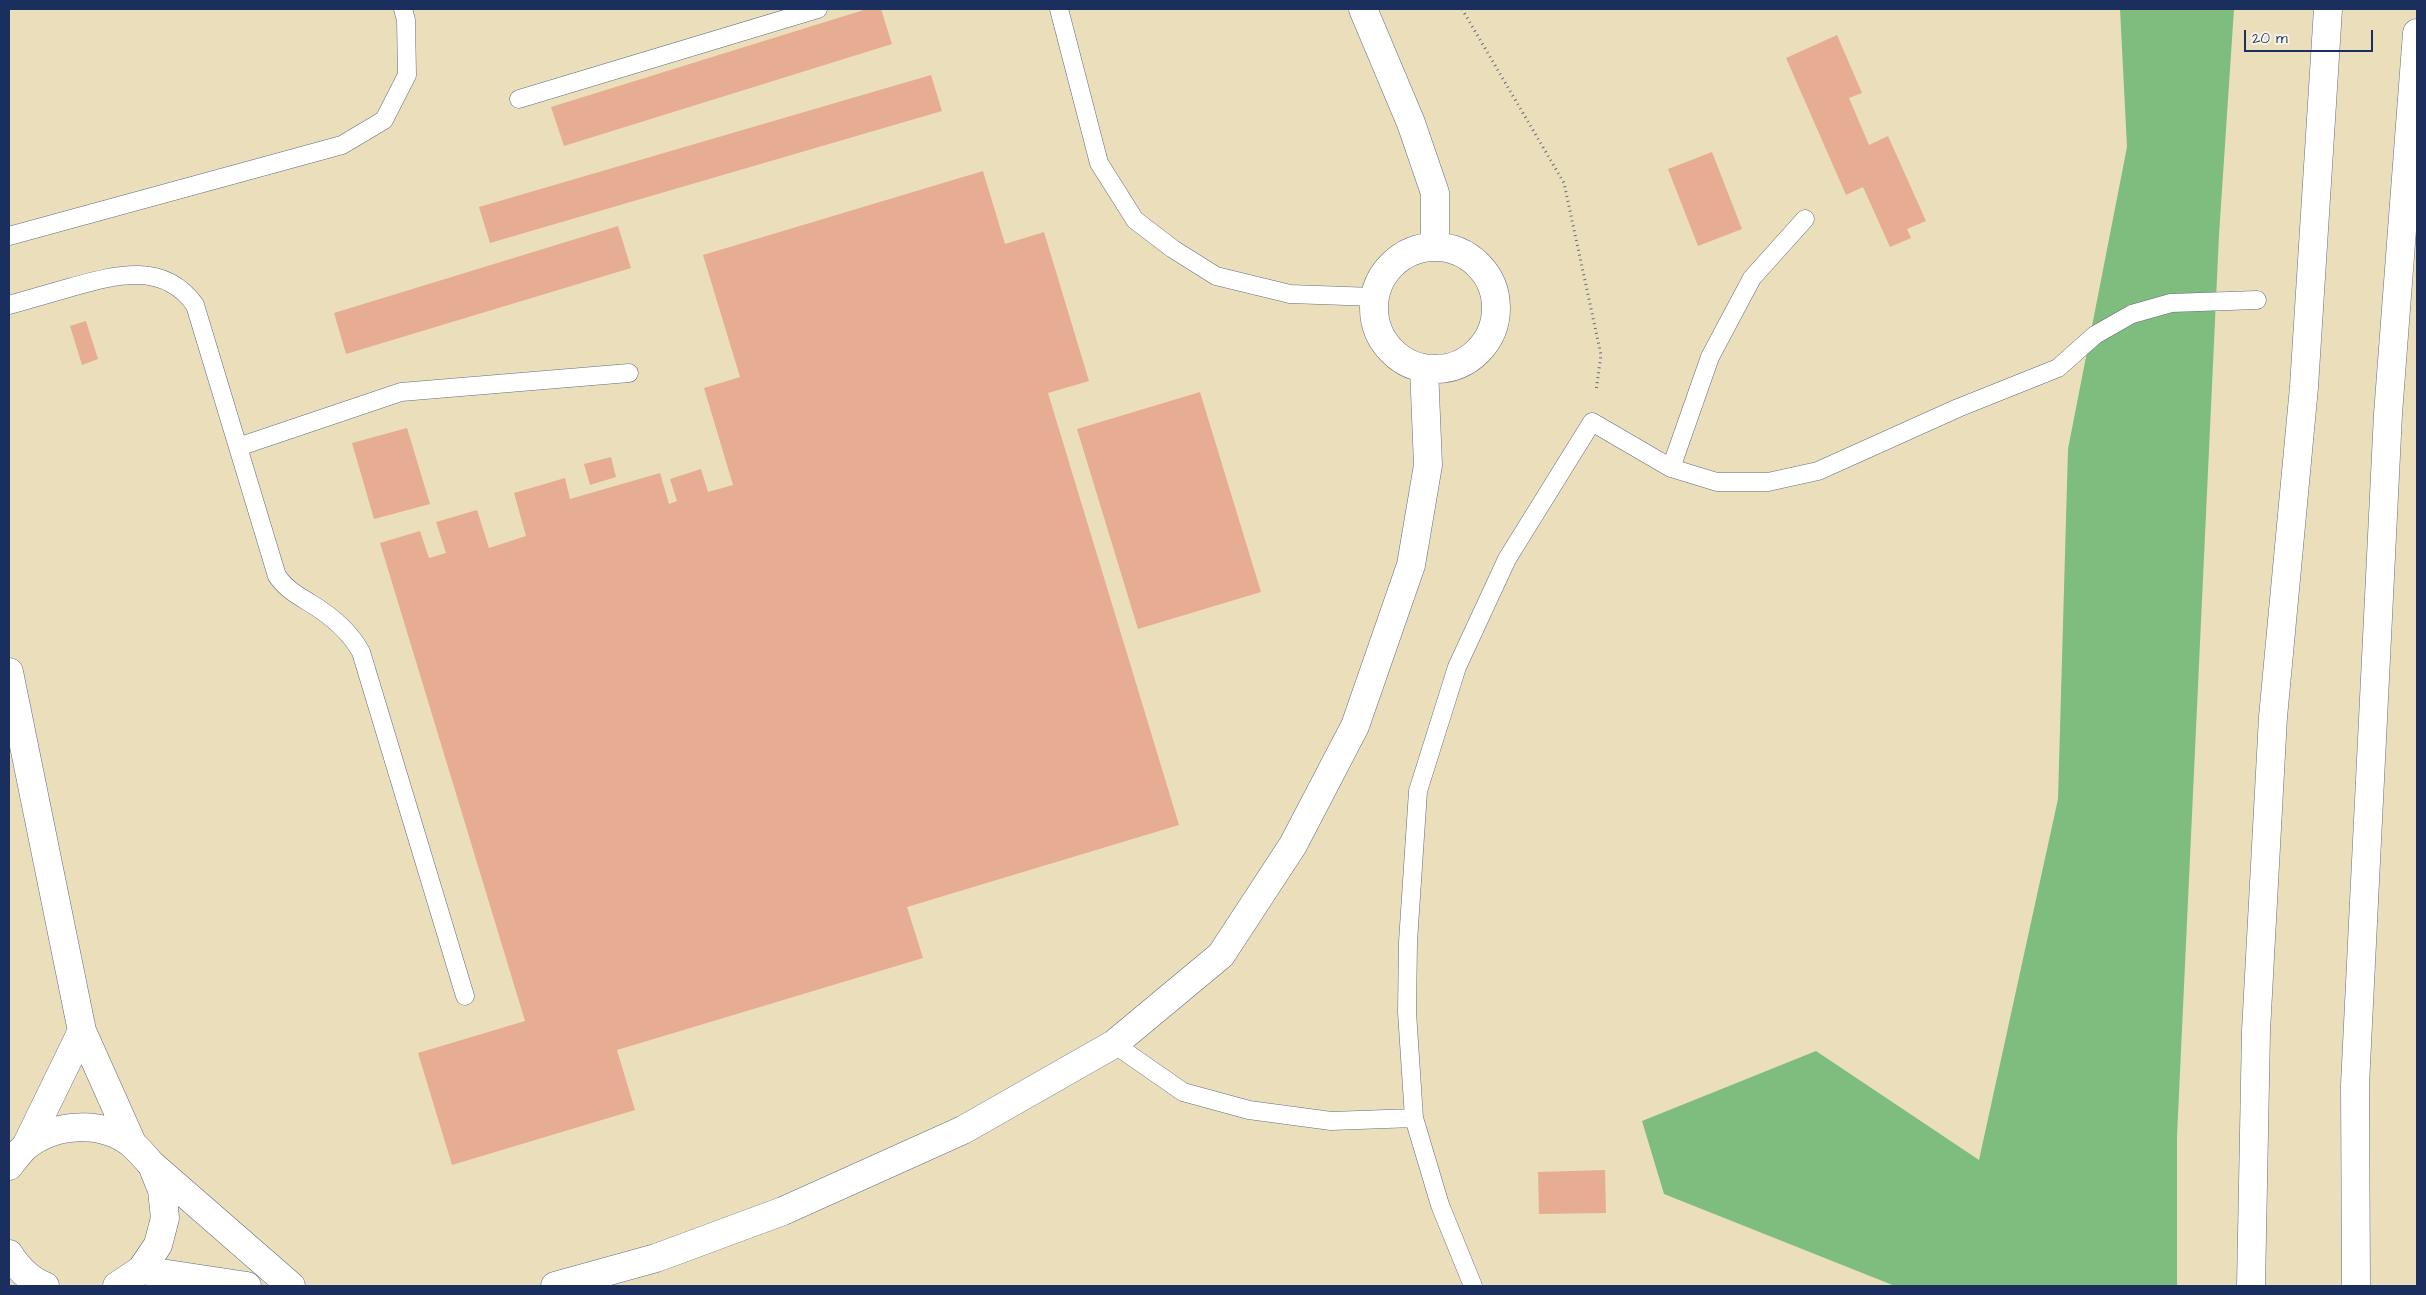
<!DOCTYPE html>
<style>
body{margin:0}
#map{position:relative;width:2426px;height:1295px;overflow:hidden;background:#eadfba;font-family:"Architects Daughter",sans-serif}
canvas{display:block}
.frame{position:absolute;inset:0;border:10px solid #1b2f5e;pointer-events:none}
.scale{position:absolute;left:2244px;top:30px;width:129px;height:22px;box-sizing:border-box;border:2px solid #1b2f5e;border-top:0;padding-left:6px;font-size:15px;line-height:18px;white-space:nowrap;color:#1b2f5e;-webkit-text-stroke:4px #f7f3e8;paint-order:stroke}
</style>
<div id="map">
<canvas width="2426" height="1295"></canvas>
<div class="frame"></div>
<div class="scale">20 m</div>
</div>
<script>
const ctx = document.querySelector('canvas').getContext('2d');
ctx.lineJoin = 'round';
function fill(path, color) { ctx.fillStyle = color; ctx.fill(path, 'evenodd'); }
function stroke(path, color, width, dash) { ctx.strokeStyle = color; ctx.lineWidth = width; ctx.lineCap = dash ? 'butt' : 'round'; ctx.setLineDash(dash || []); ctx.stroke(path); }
fill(new Path2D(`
 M2120,9H2234L2219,235L2177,1136V1286H1895L1664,1194L1642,1121L1816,1051L1979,1160L2058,799L2068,449L2127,147Z`), '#7ebd7e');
fill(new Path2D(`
 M867,9H881L892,44L564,146L551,107Z
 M1837,35L1862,93L1849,98L1869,145L1888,136L1926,221L1907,229L1911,238L1890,247L1863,187L1846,195L1786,58Z
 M931,75L942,111L490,243L479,207Z
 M1712,152L1742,229L1698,246L1668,169Z
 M983,171L1005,244L1044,232L1089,381L1048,393L1179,825L907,907L923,958L617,1050L635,1110L452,1165L418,1053L525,1021L380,543L420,531L429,558L446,553L436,522L477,510L489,548L526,536L514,493L565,478L570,499L660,473L669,504L677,501L670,479L701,469L708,492L733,485L704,388L740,377L703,255Z
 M618,226L631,268L346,354L334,313Z
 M86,321L98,359L82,365L70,326Z
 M1200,392L1261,592L1138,629L1077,429Z
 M407,428L430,504L374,519L352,443Z
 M611,457L616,477L590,485L584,464Z
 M1605,1170L1606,1213L1539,1214L1538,1172Z`), '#e7ad93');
const lane = new Path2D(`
 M1059,9L1099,163L1135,220L1173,249L1216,276L1290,294L1374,297
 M519,99L818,9
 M9,236L342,145L384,120L407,75L406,20L403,9
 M9,305C30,299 51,293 72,287C115,275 164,261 195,305L277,576C286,589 297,595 310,603C330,615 350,632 361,652L465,996
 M238,447L401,392L629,373
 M1671,468L1710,357L1752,278L1805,219
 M1114,1044L1183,1092L1249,1110L1331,1121L1414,1118
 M1473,1286L1440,1205L1414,1118L1407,1012L1408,942L1418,791L1457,667L1507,559L1592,422L1671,468L1717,482H1768L1818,471L1958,408L2058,368L2095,335L2132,314L2171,303L2257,300`);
const street = new Path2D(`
 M1363,9L1411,123L1435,193V246
 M1374 308a61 61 0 1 1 122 0a61 61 0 1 1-122 0Z
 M9,672L82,1031L132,1143
 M26,1146L82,1031
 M9,1166C14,1160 20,1151 26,1146C56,1123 102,1120 132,1144C139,1150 145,1157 151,1164L291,1286
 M9,1254C18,1268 29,1280 45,1286
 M141,1270L247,1286
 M117,1286L141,1270L158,1245L165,1218L162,1190L152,1165
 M555,1286L656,1258L783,1211L963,1130L1114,1044L1221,955L1293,845L1355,726L1411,565L1428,465L1424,368`);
const highway = new Path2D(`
 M2251,1286L2256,1031L2273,717L2304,387L2328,9
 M2356,1286L2355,1085L2388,414L2417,33`);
stroke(lane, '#636d7e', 19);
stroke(street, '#636d7e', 29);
stroke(highway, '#636d7e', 29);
stroke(new Path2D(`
 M1462,9L1564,183L1601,355L1596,391`), '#636d7e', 3, [1, 4]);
stroke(lane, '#fff', 18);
stroke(street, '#fff', 28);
stroke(highway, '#fff', 28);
</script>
